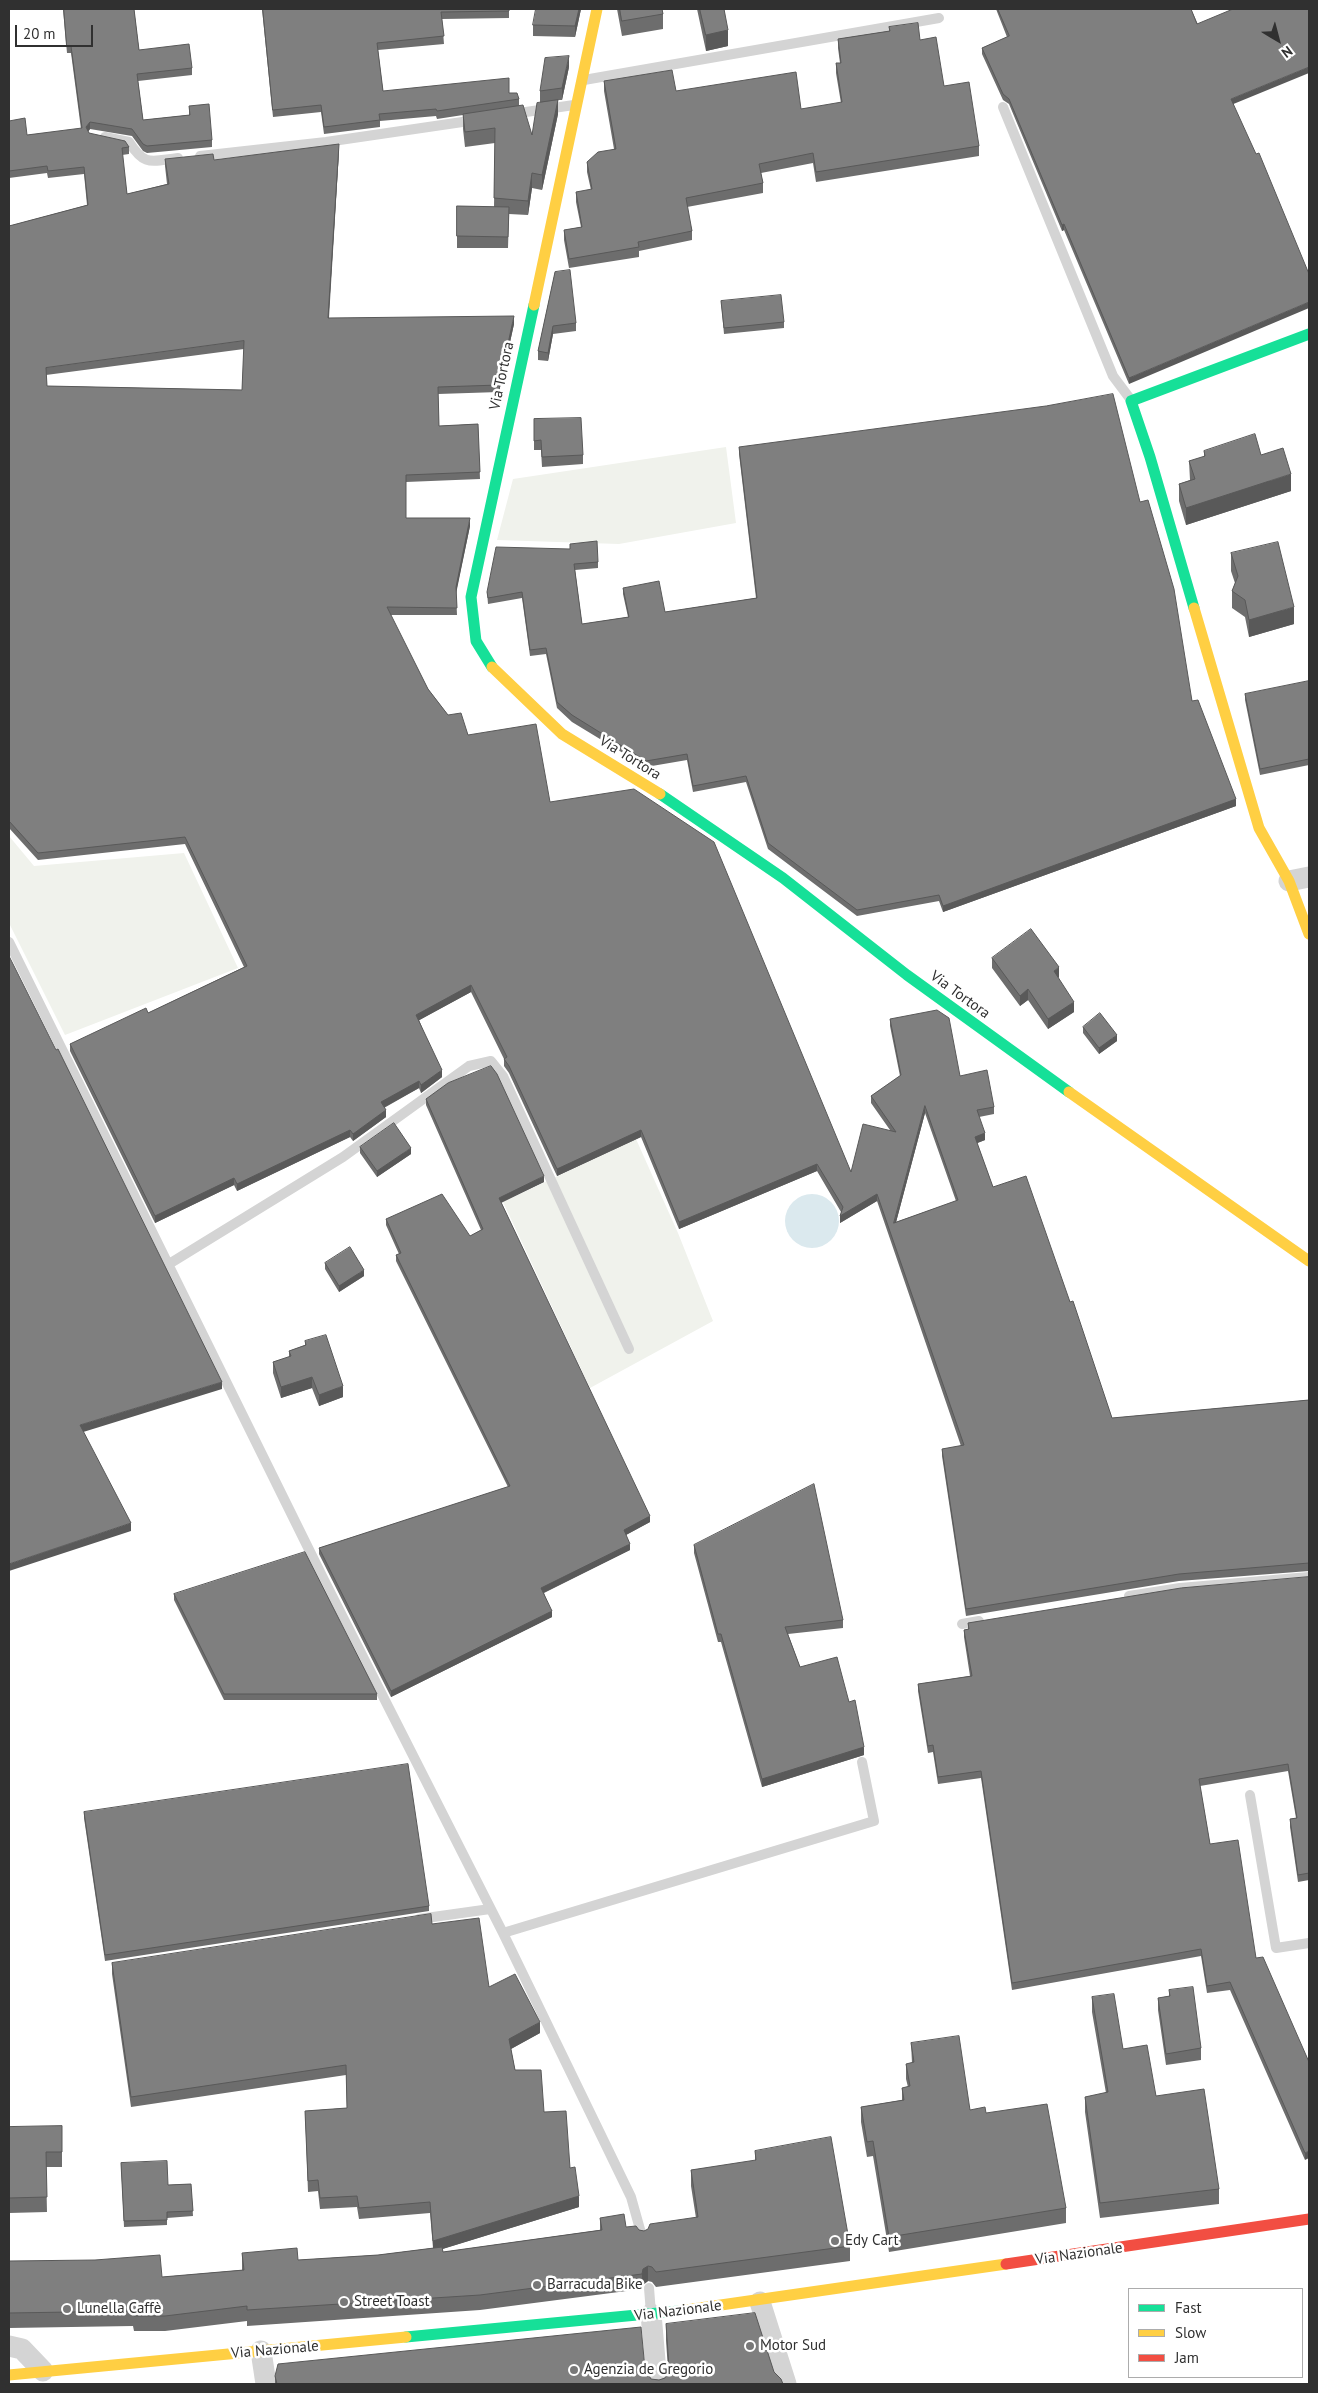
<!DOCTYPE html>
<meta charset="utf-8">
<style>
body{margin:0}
#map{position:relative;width:1318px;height:2393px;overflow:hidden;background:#fff;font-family:"PT Sans",sans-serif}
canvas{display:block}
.frame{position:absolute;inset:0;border:10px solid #303030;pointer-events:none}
.legend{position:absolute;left:1128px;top:2288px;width:175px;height:90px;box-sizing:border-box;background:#fff;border:1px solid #acacac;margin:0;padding:6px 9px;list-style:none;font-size:15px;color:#303030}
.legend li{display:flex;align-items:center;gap:10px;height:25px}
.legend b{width:25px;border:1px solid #acacac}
.north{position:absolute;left:1253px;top:15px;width:50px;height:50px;-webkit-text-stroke:4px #fff;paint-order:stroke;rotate:143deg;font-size:14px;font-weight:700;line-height:20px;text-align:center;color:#303030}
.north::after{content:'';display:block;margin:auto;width:18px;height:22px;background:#303030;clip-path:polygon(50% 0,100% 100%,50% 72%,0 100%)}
.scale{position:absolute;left:15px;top:25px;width:78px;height:22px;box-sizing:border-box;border:2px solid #303030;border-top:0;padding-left:6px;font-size:15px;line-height:18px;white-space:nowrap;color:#303030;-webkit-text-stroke:4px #fff;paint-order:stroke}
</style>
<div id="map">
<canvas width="1318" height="2393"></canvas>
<div class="frame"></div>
<ul class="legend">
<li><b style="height:6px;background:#16e098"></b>Fast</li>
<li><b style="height:6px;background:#ffcf43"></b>Slow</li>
<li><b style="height:6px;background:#f24e42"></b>Jam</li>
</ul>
<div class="north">N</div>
<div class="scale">20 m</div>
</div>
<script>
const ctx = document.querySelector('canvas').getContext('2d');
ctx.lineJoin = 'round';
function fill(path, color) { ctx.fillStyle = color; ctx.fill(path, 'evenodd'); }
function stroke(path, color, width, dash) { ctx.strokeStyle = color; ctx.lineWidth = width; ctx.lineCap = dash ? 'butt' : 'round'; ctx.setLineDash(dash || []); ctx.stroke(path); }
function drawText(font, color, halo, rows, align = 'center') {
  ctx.font = font + ' "PT Sans",sans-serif'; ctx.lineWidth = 5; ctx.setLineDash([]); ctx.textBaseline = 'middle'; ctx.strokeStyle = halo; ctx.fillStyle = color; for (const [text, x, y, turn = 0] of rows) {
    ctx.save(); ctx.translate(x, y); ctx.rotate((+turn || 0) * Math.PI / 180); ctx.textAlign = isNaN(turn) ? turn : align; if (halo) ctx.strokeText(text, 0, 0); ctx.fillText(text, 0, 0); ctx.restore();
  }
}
fill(new Path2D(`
 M726,447L736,523L619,544L497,540L513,479Z
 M9,836L34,866L184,853L238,968L65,1035L9,923Z
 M636,1139L678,1233L713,1321L590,1388L503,1202Z`), '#f0f2ec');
fill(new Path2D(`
 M785 1221a27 27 0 1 1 54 0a27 27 0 1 1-54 0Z`), '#dbe9ee');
stroke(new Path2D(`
 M584,80L939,18
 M1003,107L1113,376L1131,400
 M512,114L574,105
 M105,137L129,142C145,167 151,161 178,158
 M200,156L326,142L476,120
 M9,942L324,1580L503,1933L631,2197L643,2240
 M169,1264L343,1157L469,1066L491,1061L503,1076L629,1349
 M1129,1596L1180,1588L1309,1577
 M962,1624L979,1621
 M1250,1795L1276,1948L1309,1943
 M419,1919L490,1909
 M503,1933L874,1821L862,1762
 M649,2288L651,2313`), '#d4d4d4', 10);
stroke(new Path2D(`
 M1289,881L1309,877
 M760,2302L786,2384
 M651,2314L657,2384
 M9,2346L22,2349L43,2371
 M261,2351L266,2384`), '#d4d4d4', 21);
stroke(new Path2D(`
 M1194,608L1150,457L1131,401L1309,334
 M492,667L476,641L471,597L534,305
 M660,794L783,878L907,975L1069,1092
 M406,2337L679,2311`), '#16e098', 11);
stroke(new Path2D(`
 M534,305L597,9
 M1194,608L1259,828L1289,881L1309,934
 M492,667L562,734L660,794
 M1069,1092L1309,1261
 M679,2311L1006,2264
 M9,2375L406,2337`), '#ffcf43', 11);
stroke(new Path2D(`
 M1006,2264L1309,2219`), '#f24e42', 11);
fill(new Path2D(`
 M63,9H134L139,50L192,68V75L138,81L143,120L189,115V106L212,140V147L147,153L143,151L132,136L90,129L88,132L89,133L129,147V154L122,155L127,194L167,184L165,166V159L214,160L339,151L329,318L514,324L499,392L438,394L439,426L478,424L480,479L406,482V518L470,526L456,592L457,615H390L428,689L448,715L468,735L550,802L851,1172L890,1130L871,1103V1096L900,1076L890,1026V1019L960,1076L994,1107V1114L979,1117L985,1140L977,1143L993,1187L1070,1302L1112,1418L1309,1400V1571L1179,1581L966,1616L942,1456V1449L961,1446L877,1201L840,1223L841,1212L817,1171L679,1229L641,1137L557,1176L509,1073L504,1066V1059L471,992L419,1020L442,1077L421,1093L419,1088L384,1108L386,1117L353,1141L350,1137L237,1191L234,1185L155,1223L70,1051V1044L148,1013L244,967L185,844L38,860L9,828V226L87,205L84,174L48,178L47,173L9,178V121L27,135L81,129L71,53H67ZM244,349L242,390L47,386L46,375ZM925,1113L956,1201L896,1222Z
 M262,9H509V18L442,19L444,44L378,50L383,91L509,93L519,99V106L532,135L540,103V91L569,67L562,100H558V114L542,190L532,188L528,215L509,214L508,248H457V206L494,207L495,143L465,147L463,129V115L437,119L436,116L380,121V127L324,134L321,112L273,117Z
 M581,9L575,37L533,36V25Z
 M617,9H662L663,14V29L622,36Z
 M697,9H724L728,46L706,51Z
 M996,9H1191L1234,104L1129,384L1064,230L1062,231L1009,104L1003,100L982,54V48L1007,37Z
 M889,27L920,40L944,86L979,146V156L816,182L813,163L761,173L763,183V193L687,207L692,231V240L639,251V257L569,268L564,240V230L581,227L576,202V192L591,190L587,172V162L614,149L604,91V81L801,109L841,103L836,73V63H840L838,48V39L889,31Z
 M555,272L576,323V331L553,334L548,361L538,360V351Z
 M721,301L784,322V328L724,334Z
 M534,419L583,455V464L542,467L541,450H534Z
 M739,447L1140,502L1192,701L1236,806L943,912L939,901L857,916L768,849L746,782L693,792L687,760L646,767L572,722L557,708L546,654L530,656L522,598L488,604L487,592L570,549V544L598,562V568L575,570L582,624L628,617L623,594V588L665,612L756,598L739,454Z
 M1204,451L1291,491L1186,525L1179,501V484L1190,480L1189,461L1204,457Z
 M1231,553L1294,624L1249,637L1245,617L1232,608V591L1235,583L1231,571Z
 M1309,681V765L1260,775L1245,700V694Z
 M992,958L1059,977L1058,978L1074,1012L1048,1029L1028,1000L1020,1006L992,968Z
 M1083,1027L1117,1041L1099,1054L1083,1033Z
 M426,1099L544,1182L501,1202L650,1522L626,1535L630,1550L544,1593L552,1617L391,1697L319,1554V1548L508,1487L396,1261V1255L399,1254L386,1225V1219L470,1236L481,1230L426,1105Z
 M360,1147L411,1154L377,1177L360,1153Z
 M325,1263L364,1276L339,1292L325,1269Z
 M305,1341L343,1397L319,1406L312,1388L281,1398L273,1373V1362L289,1357V1351L305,1345Z
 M694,1545L843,1620V1628L788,1634L800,1667L849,1702L864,1755L762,1787L721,1642H718L694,1553Z
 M1309,1577V1880L1298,1882L1290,1827V1819L1296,1818L1288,1771L1200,1786L1210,1844L1256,1958L1309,2062L1305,2160L1230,1990L1207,1993L1201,1956L1012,1990L981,1778L938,1784L933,1752L928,1753L918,1691V1684L970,1676L964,1637V1630L968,1629V1623Z
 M174,1594L377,1694V1700H224L174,1600Z
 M84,1812L429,1906V1911L105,1961L84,1818Z
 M432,1924L489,1987L540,2033L511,2049L515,2070L544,2112L570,2168L579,2207L442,2249L443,2252L600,2230V2218L626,2227L644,2231L696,2218L691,2186V2170L755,2161V2151L850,2246V2261L656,2287L652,2282L648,2281L643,2285L642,2289L480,2310L247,2326V2321L165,2331H134L133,2326L9,2328V2261L162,2277L242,2270V2253L298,2260L378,2255L433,2248L430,2213L359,2219L357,2207L320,2209L318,2191L308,2192L305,2111L347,2108L346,2075L131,2107L112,1974V1963Z
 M1169,1990L1201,2048V2060L1166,2065L1158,2010V1998L1169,1996Z
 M1092,1997L1123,2049L1219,2189V2204L1100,2218L1085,2112V2097L1106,2093L1092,2012Z
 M911,2043L970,2110L986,2113L1066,2208V2223L889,2252L873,2156L867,2157L861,2122V2107L902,2100V2088L908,2087L906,2079V2064L912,2063Z
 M62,2126V2167H46L47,2212L9,2213V2127Z
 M121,2163L168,2185L191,2184L193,2216L167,2218V2225L124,2227Z
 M666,2324L774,2372L783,2384H275V2376L645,2369L651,2379L659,2380L665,2378L668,2370L666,2340Z`), '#6d6d6d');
fill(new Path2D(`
 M579,9H581L575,37V26Z
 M728,30V46L706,51V35Z
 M569,56V67L562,100V88Z
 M1309,67V73L1231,105V99Z
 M558,100V114L542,190V175Z
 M90,122V129L86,134V127Z
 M339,144V151L328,325V318Z
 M532,173V188L528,215V201Z
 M1064,224V230L1062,231V225Z
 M1309,302V308L1129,384V378Z
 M514,316V324L499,392V385Z
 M553,326V334L548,361V353Z
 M1291,474V491L1186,525V508Z
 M470,518V526L456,594V587Z
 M1294,607V624L1249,637V620Z
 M1236,799V806L943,912V906Z
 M1059,967V977L1054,981V971Z
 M471,985V992L416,1022V1015Z
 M1028,989V1000L1020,1006V996Z
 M1074,1002V1012L1048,1029V1019Z
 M1117,1035V1041L1099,1054V1048Z
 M442,1070V1077L421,1093V1085Z
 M419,1081V1088L381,1109V1102Z
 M925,1106V1113L894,1230V1223Z
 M386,1110V1117L353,1141V1134Z
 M350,1130V1137L237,1191V1184Z
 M641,1130V1137L557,1176V1169Z
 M985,1133V1140L975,1144V1137Z
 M411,1148V1154L377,1177V1171Z
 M817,1164V1171L679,1229V1222Z
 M544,1176V1182L499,1204V1198Z
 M234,1178V1185L155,1223V1216Z
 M877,1194V1201L840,1223V1216Z
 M364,1270V1276L339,1292V1286Z
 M312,1377V1388L281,1398V1387Z
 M222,1382V1389L80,1433V1425Z
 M343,1386V1397L319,1406V1395Z
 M650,1516V1522L624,1536V1530Z
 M131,1523V1531L9,1571V1564Z
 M630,1544V1550L541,1594V1588Z
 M552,1611V1617L391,1697V1691Z
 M864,1747V1755L762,1787V1779Z
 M540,2022V2033L509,2050V2039Z
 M1309,2151V2158L1305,2160V2153Z
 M579,2196V2207L433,2252V2241Z
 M648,2266V2281L643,2285L642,2289V2274L643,2269Z`), '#595959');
const building = new Path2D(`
 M64,9H134L139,50L189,44L192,68L137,74L143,120L190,115L189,106L209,104L212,140L147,146L143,144L132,129L90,122L86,127L89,133L125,141L129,147L122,148L127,194L169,184L165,159L213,154L214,160L339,144L328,318L514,316L499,385L438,387L439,426L478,424L480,472L406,475V518H470L456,587L457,608L387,607L428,689L448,715L461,713L468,735L536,724L550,802L634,789L714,842L851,1172L863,1124L896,1132L871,1096L901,1075L890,1019L937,1010L949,1018L960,1076L987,1070L994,1107L977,1110L985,1133L975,1137L993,1187L1026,1176L1070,1302L1073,1301L1112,1418L1309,1400V1563L1179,1574L966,1609L942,1449L964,1445L877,1194L840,1216L843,1207L817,1164L679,1222L641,1130L557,1169L509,1066L504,1059L507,1057L471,985L416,1015L442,1070L421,1085L419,1081L381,1102L386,1110L353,1134L350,1130L237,1184L234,1178L155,1216L70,1044L146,1008L148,1013L247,966L185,837L38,853L9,821V226L88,205L84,167L48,171L47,166L9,171V121L25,118L27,135L82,128L71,46H67ZM244,341L242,390L47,386L46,368ZM925,1106L958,1200L894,1223Z
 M263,9H509V11L441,12L444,36L377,43L383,91L509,78V93H517L519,99L437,111L436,109L379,114L380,120L324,127L321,105L273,110Z
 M536,9H579L575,26L533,25Z
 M620,9H662L663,14L622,21Z
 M700,9H724L728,30L706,35Z
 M998,9H1191L1197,24L1233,9H1309V67L1231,99L1256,154L1259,153L1309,274V302L1129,378L1064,224L1062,225L1009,99L1003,94L982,48L1009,36Z
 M918,23L920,40L936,37L944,86L969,82L979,146L816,172L813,153L759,164L763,183L686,198L692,231L638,242L639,247L569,259L564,230L582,227L576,192L592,189L587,162L598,152L616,149L604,81L672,70L676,91L796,72L801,109L842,102L836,63H841L838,39L890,31L889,27Z
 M569,56L562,88L540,91L545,58Z
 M558,100L542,175L532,173L528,201L494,198L495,128L465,132L463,114L523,105L532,135L537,103Z
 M457,206L509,207L508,237L457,236Z
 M570,270L576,323L553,326L548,353L538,351L555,272Z
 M781,295L784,322L724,328L721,301Z
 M1113,394L1140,502L1148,500L1174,589L1192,701L1198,700L1236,799L943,906L939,895L857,910L768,843L746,776L693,786L687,754L646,761L572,715L557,702L546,648L530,650L522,592L488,598L487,592L496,547L570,549V544L597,541L598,562L574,564L582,624L629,617L623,588L659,581L665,612L757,598L739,447L1046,406Z
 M581,418L583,455L542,457L541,440L534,441V419Z
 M1255,434L1261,455L1283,448L1291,474L1186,508L1179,484L1195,479L1189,461L1205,456L1204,451Z
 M1278,542L1294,607L1249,620L1245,600L1232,591L1238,576L1231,553Z
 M1309,681V759L1260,769L1245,694Z
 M1031,929L1059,967L1054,971L1074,1002L1048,1019L1028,989L1020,996L992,958Z
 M9,956L56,1050L58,1049L222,1382L80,1425L131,1523L9,1564Z
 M1100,1013L1117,1035L1099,1048L1083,1027Z
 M491,1066L497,1074L544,1176L499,1198L650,1516L624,1530L630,1544L541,1588L552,1611L391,1691L319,1548L510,1486L396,1255L401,1253L386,1219L442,1194L470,1236L483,1229L426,1099L448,1083Z
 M394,1123L411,1148L377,1171L360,1147Z
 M350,1247L364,1270L339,1286L325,1263Z
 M326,1335L343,1386L319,1395L312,1377L281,1387L273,1362L291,1356L289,1351L306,1345L305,1341Z
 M814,1484L843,1620L785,1627L800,1667L837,1657L849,1702L855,1700L864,1747L762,1779L721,1634H718L694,1545Z
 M305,1552L377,1694H224L174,1594Z
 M1309,1577V1873L1298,1875L1290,1819L1297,1818L1288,1764L1199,1779L1210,1844L1238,1840L1256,1958L1263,1957L1309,2062V2151L1305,2153L1230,1982L1207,1986L1201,1949L1012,1983L981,1771L938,1777L933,1745L928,1746L918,1684L972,1676L964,1630L969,1629L968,1623L1181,1588Z
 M408,1764L429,1906L105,1955L84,1812Z
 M431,1914L432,1924L479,1918L489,1987L515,1974L540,2022L509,2039L515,2070H541L544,2112L566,2111L570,2168L575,2167L579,2196L433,2241L430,2202L359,2208L357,2196L320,2198L318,2180L308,2181L305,2111L347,2108L346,2065L131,2097L112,1963Z
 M1193,1987L1201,2048L1166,2054L1158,1998L1170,1996L1169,1990Z
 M1114,1994L1123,2049L1147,2045L1156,2096L1204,2089L1219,2189L1100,2203L1085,2097L1108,2092L1092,1997Z
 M959,2036L970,2110L985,2107L986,2113L1047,2104L1066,2208L889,2237L873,2141L867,2142L861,2107L904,2100L902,2088L910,2086L906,2064L914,2062L911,2043Z
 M62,2126V2152H46L47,2197L9,2198V2127Z
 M831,2137L850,2246L656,2272L652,2267L648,2266L643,2269L642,2274L480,2295L247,2310V2306L165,2316H134L133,2311L9,2313V2261L95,2260L160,2255L162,2277L244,2270L242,2253L297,2248L298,2260L378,2255L442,2247L443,2252L602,2230L600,2218L624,2214L626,2227L636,2226L639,2230L644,2231L648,2229L650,2224L698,2217L691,2170L756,2160L755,2151Z
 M167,2161L168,2185L191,2184L193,2211L167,2212V2220L124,2221L121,2163Z
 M755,2313L774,2372L781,2379L783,2384H277L275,2376L278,2364L641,2327L645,2369L651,2379L659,2380L665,2378L669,2367L666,2324Z`);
fill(building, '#7f7f7f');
stroke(building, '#595959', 1);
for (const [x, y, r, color] of [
 [835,2241,5,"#787878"],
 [537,2285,5,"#787878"],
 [344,2302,5,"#787878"],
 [67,2309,5,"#787878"],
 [750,2346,5,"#787878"],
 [574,2370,5,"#787878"]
]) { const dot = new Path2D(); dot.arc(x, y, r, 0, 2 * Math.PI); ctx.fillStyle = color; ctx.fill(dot); stroke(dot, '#fff', 2); }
drawText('15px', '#303030', '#fff', [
 ["Via Tortora",502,376,-78],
 ["Via Tortora",630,758,32],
 ["Via Tortora",960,995,36],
 ["Via Nazionale",1079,2254,-8],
 ["Via Nazionale",678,2311,-7],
 ["Via Nazionale",275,2350,-5]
]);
drawText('15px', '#303030', '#fff', [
 ["Edy Cart",845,2241],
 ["Barracuda Bike",547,2285],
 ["Street Toast",354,2302],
 ["Lunella Caffè",77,2309],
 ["Motor Sud",760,2346],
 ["Agenzia de Gregorio",584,2370]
], 'left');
</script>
